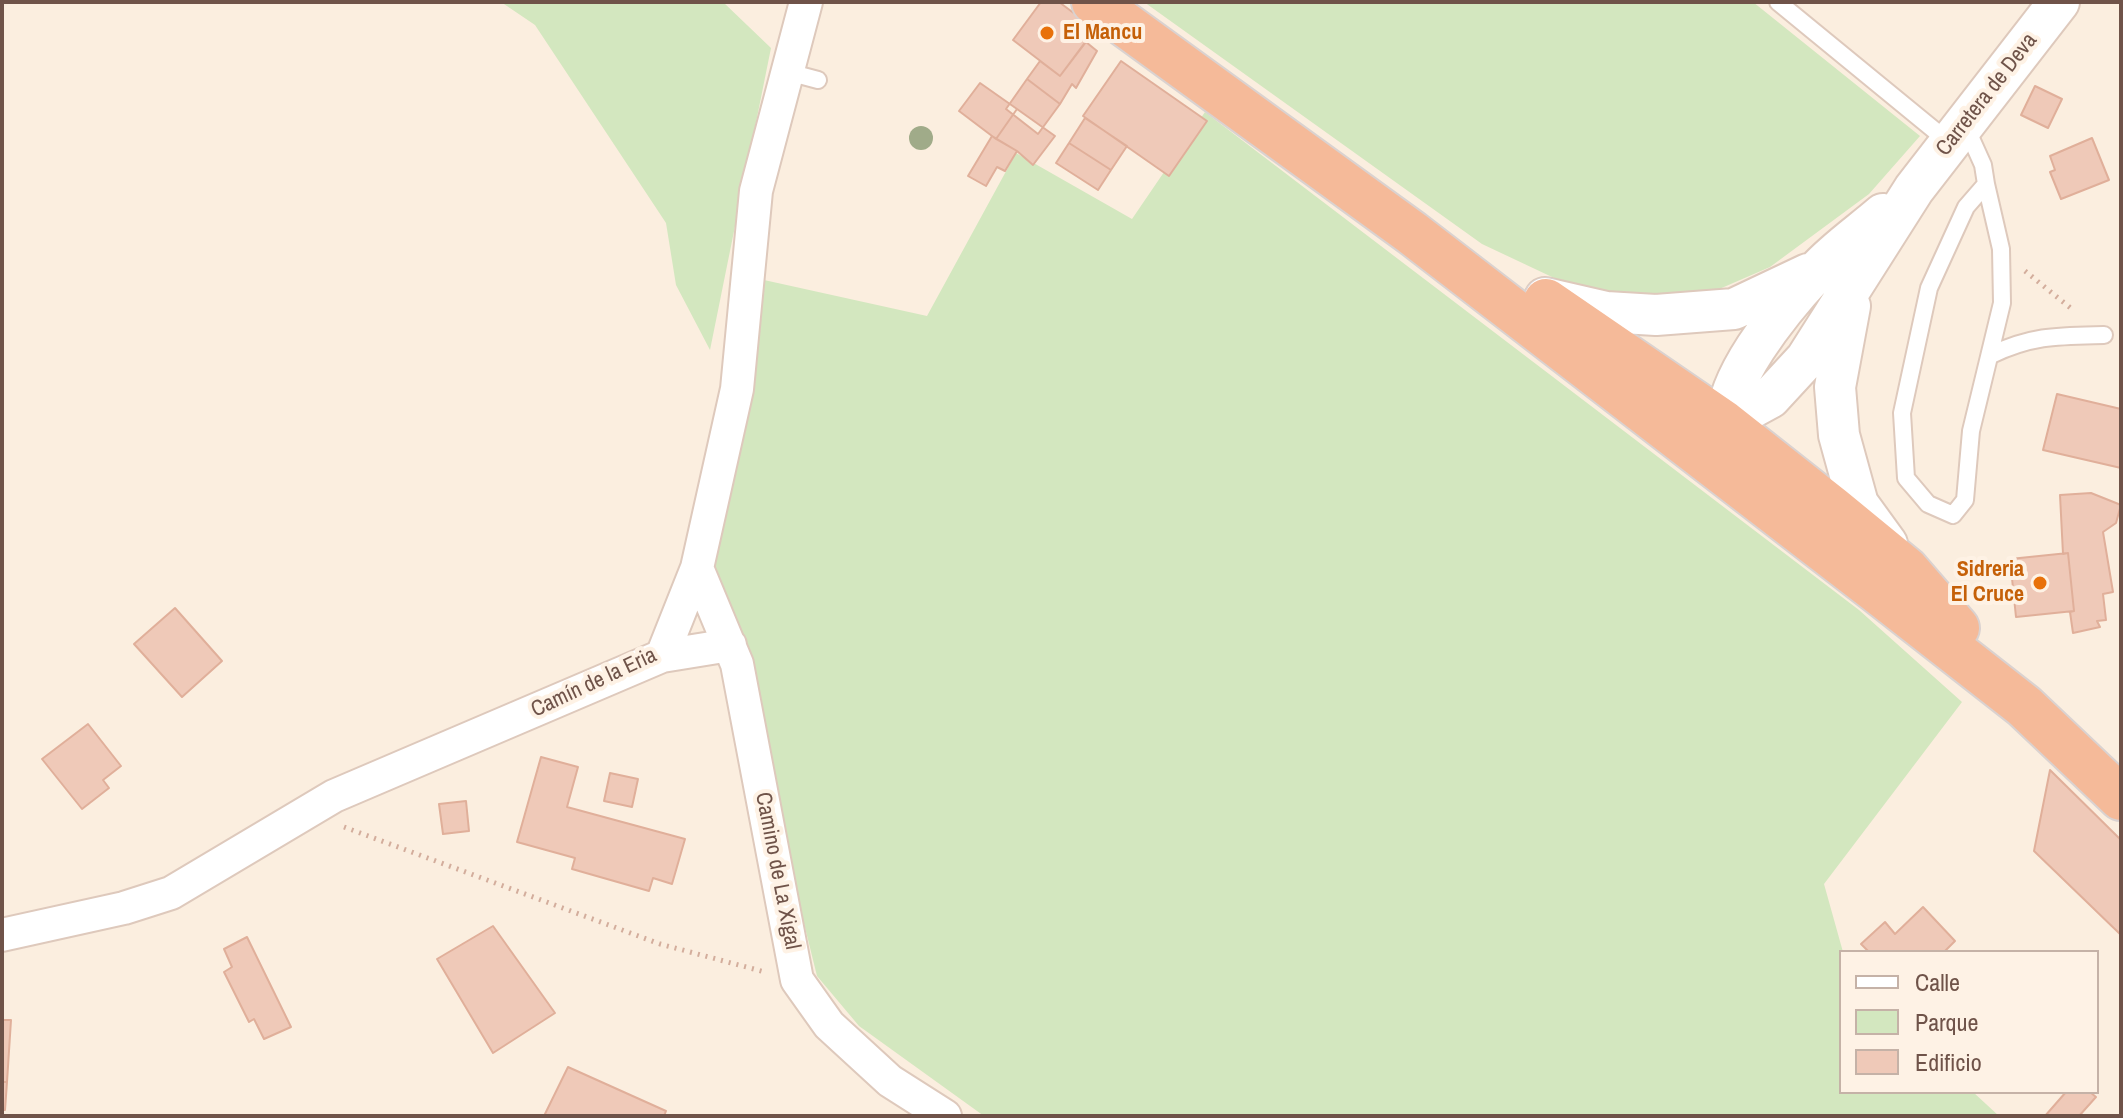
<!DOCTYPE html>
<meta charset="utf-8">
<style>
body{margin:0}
#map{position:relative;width:2123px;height:1118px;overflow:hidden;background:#fbeedf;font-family:"Archivo Narrow",sans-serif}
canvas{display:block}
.frame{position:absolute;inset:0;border:4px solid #6f5349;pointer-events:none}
.legend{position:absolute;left:1839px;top:950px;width:260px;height:144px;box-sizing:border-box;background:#fef2e5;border:2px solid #c5b2a7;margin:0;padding:10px 14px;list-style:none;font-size:24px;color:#6f5349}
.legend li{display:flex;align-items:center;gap:16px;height:40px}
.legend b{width:40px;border:2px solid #c5b2a7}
</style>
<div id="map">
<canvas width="2123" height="1118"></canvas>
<div class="frame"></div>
<ul class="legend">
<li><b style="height:10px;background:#fff"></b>Calle</li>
<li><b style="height:22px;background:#d3e7bf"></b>Parque</li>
<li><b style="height:22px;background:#efc9b8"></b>Edificio</li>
</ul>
</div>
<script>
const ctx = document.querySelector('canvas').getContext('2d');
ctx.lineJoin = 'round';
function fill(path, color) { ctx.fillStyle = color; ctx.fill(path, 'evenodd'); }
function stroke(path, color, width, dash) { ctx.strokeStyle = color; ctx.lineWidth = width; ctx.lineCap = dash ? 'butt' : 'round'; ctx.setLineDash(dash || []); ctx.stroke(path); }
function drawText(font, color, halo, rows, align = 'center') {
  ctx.font = font + ' "Archivo Narrow",sans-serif'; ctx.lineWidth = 8; ctx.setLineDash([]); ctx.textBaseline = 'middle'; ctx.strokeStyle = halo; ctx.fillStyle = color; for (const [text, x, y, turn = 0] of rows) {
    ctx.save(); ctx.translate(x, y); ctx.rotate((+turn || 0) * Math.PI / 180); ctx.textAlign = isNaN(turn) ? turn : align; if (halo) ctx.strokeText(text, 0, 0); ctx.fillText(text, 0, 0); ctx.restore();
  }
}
fill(new Path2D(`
 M501,2H723L771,48L710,350L676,285L666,223L535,25Z
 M1144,2H1753L1920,136L1869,194L1770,267L1717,290L1650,299L1569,285L1482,244Z
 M1205,112L1859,610L1962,702L1824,884L1843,952H1841V1092H1973L1999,1116H984L859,1026L817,976L794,883L747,647L713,564L764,280L927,316L1016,153L1132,219Z`), '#d3e7bf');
const building = new Path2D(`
 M1041,2H1059L1095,29L1060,76L1013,40Z
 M1086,42L1097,51L1076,88L1072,84L1060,104L1027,79L1040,61L1060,76Z
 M1121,61L1207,121L1169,176L1083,116Z
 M1027,79L1060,104L1038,134L1006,109Z
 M980,83L1017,109L996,139L959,111Z
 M2035,86L2062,99L2048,128L2021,115Z
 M1017,109L1055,136L1033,165L1017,151L996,139Z
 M1085,118L1127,146L1111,170L1069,143Z
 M992,136L1017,151L1005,171L997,167L986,186L968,176Z
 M2092,138L2109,180L2061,199L2050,172L2055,170L2050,156Z
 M1069,143L1111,170L1098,190L1056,163Z
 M2057,394L2121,409V468L2043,450Z
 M2091,493L2121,505L2116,523L2103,532L2113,592L2103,594L2106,620L2097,621L2100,627L2073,633L2070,612L2074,611L2068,553L2063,554L2060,495Z
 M2068,553L2074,611L2016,617L2010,559Z
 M175,608L222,661L182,697L134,644Z
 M88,724L121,766L103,780L109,788L82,809L42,759Z
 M541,757L578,767L567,807L685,839L672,884L653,878L649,891L572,869L575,858L517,842Z
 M2050,770L2121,840V935L2034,851Z
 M610,773L638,779L632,807L604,801Z
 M466,801L469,831L443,834L439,804Z
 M1923,907L1955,941L1944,952H1869L1861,944L1885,922L1895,934Z
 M493,926L555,1013L493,1053L437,959Z
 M247,937L291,1027L264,1039L254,1019L249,1022L224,972L232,967L224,949Z
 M2,1020H11L7,1082H2Z
 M568,1067L666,1111L664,1116H544Z
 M2,1082H7L5,1110H2Z
 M2066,1092H2090L2096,1097L2079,1116H2045Z`);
fill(building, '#efc9b8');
stroke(building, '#e0af9a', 2);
const service = new Path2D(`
 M1778,2L1950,143
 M788,72L818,80
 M1965,125L1983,165L1986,184L1966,207L1929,288L1902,413L1906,478L1928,504L1953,515L1965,500L1971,431L2002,303L2001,249L1986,184
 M1991,355C2033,335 2059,336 2104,335`);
const minor = new Path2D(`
 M697,568L737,664L797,980L829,1025L890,1081L945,1116
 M662,656L730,645
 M2,935L124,908L171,893L334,796L662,656L697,568L737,389L756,191L806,2`);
const tertiary = new Path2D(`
 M1545,298L1606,312L1656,315L1734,309L1808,274
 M1850,306L1835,387L1839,435L1858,504L1887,544
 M1692,418L1724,423L1770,398L1806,359L1914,189L2059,2
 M1729,434C1713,389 1787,303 1817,271C1836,250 1861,233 1883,214`);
const trunk = new Path2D(`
 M1094,2L1412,233L1877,591L2024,706L2121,798
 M1546,301L1724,423L1833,509L1906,569L1957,628`);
stroke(service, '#dec9bc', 20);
stroke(minor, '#dec9bc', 36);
stroke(tertiary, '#dec9bc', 44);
stroke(trunk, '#dad2d0', 48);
stroke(new Path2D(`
 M2025,271L2073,310
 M344,827L660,944L765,972`), '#d3ad9c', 5, [2, 6]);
stroke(service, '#fff', 16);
stroke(minor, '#fff', 32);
stroke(tertiary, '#fff', 40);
stroke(trunk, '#f5ba99', 44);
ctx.fillStyle = '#a0ab89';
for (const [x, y] of [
 [921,138]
]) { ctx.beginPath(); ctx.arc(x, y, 12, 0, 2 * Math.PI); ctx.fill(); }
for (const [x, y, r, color] of [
 [1047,33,8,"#e8710a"],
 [2040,583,8,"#e8710a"]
]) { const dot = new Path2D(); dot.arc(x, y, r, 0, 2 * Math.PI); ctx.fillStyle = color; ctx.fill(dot); stroke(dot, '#fef2e5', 3); }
drawText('bold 22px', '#c56008', '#fef2e5', [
 ["El Mancu",1063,33],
 ["Sidreria",2024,570,"right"],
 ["El Cruce",2024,595,"right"]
], 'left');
drawText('22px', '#6f5349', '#fef2e5', [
 ["Carretera de Deva",1987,95,-52],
 ["Camín de la Eria",594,683,-25],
 ["Camino de La Xigal",777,871,79]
]);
</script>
